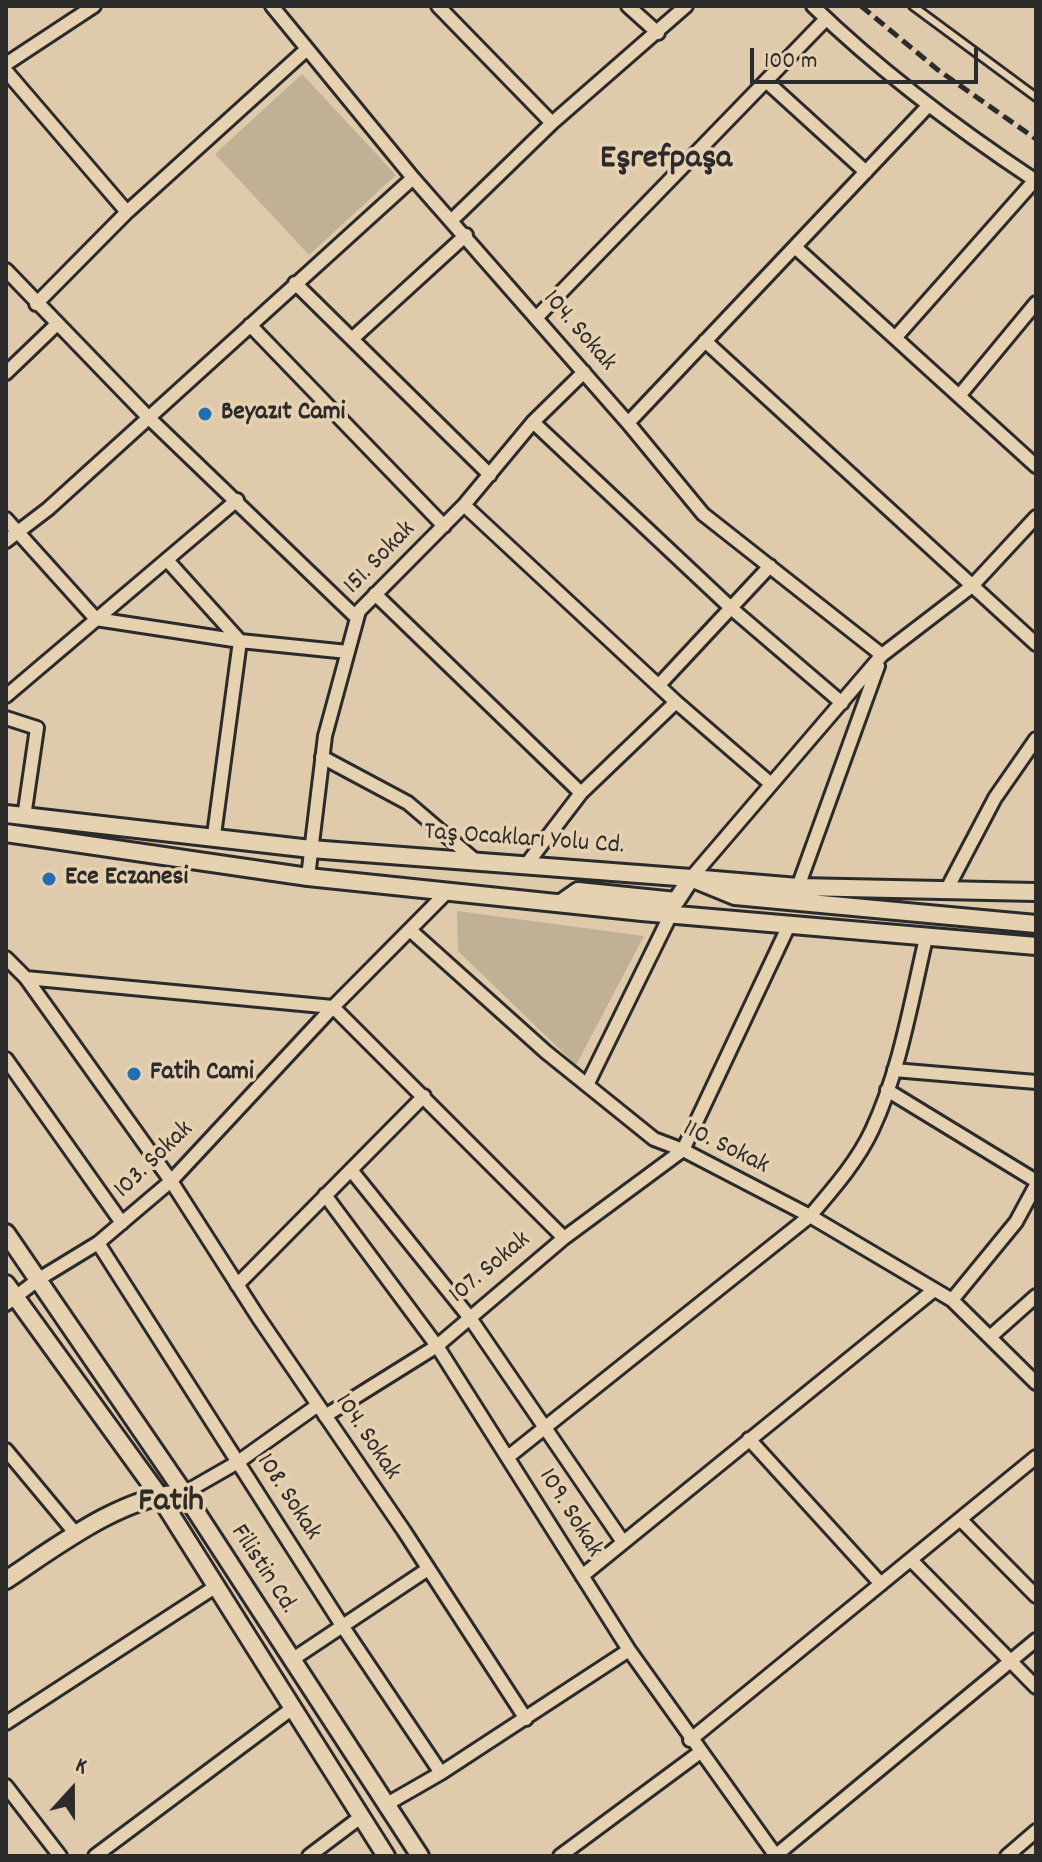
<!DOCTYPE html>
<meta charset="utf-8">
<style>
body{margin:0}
#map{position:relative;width:1042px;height:1862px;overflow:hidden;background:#dfcaab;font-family:Dekko,sans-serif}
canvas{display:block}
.frame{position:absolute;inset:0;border:8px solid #2b2b2b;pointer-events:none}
.north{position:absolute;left:32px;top:1750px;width:80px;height:80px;-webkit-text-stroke:6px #e6d1b0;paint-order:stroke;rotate:21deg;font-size:22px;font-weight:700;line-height:32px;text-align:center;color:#2b2b2b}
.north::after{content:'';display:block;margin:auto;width:28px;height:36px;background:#2b2b2b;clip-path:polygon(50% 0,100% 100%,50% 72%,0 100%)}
.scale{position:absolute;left:750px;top:48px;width:228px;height:36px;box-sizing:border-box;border:4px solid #2b2b2b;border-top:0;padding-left:10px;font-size:24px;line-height:28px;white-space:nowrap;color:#2b2b2b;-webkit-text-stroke:6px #e6d1b0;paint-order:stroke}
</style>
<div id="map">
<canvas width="1042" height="1862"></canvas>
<div class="frame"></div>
<div class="north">K</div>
<div class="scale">100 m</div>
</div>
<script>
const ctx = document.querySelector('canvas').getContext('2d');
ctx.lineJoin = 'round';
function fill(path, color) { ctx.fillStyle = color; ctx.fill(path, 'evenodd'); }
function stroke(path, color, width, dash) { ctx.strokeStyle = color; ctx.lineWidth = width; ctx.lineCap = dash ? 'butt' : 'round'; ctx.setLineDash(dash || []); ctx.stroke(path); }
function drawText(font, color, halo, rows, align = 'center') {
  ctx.font = font + ' Dekko,sans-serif'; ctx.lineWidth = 7; ctx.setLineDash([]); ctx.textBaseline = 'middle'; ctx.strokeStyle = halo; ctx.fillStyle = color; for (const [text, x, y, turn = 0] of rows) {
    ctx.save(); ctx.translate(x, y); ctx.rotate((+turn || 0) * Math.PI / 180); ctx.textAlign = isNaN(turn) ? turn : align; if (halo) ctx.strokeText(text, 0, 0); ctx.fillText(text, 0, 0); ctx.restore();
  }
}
fill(new Path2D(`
 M302,74L396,175L309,255L215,154Z
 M457,911L644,936L576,1065L458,951Z`), '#c0b095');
const lane = new Path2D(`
 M913,6L1036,97`);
const street = new Path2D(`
 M272,6L413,178L628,423L703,514L882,655
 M438,6L552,123
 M628,6L658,33
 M813,6C882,73 956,128 1036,181
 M6,64L94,6
 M6,71L127,212
 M766,81L866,172
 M452,220L552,123L686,6
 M795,247L1036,466
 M6,270L148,417L357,618
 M295,283L490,475
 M36,304L127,212L307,49
 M537,317L826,19
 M250,325L444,526
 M895,338L1035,180
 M352,339L466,235
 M705,341L1036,644
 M6,373L57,324
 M959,396L1036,303
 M533,422L731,608L842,703
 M628,423L928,106
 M464,505L676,702L771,784
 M6,519L96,619L240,641L348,652
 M6,541L48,509L413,178
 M167,560L240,641
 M375,594L581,793
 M659,685L770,566
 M6,696L237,500
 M6,718L37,728L24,817
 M322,757L408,803L477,862
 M214,835L240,641
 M526,865L581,793L676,702
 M308,877L325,736L359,611L464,505L533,422L584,372
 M691,878L882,655L972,586L1036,517
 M798,887L878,666
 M947,889L995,798L1036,739
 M410,930L546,1052L654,1139L683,1150L810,1216L952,1300L1036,1383
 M6,958L26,978L171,1181L258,1317L404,1531L526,1719
 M26,978L333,1007L564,1238
 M6,1059L122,1223
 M894,1070L1036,1082
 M587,1085L671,914
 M887,1090L1036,1181
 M351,1170L470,1318L623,1542
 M325,1195L437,1346L629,1650L776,1856
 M98,1243L343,1627L441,1773
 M237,1285L424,1096
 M952,1300L1016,1222L1036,1185
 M6,1304L39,1279L98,1243L171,1181L333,1007L449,890
 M990,1337L1036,1296
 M325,1416L437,1346L564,1238L683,1150L790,923
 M749,1439L881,1584
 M6,1450L76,1534
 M508,1457L810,1216C833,1189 857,1162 872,1130C900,1070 911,1002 926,938
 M184,1493L238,1462L318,1405
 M960,1519L1036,1596
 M911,1560L1036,1687
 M582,1576L934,1290
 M293,1659L428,1569
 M6,1723L215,1587
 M690,1740L1036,1457
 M6,1786L60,1856
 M387,1804L441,1773L629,1650
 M95,1856L294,1707
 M309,1856L362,1816
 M560,1856L699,1753
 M775,1856L1036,1640
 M1007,1856L1036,1831`);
const secondary = new Path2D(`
 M6,814L311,849L691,878L735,896L1036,924
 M6,833L308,877L642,912L1036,946
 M561,903L578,891L676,901L691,878L798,887L1036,892
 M6,1233L184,1493L420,1856
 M6,1284L158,1494L386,1856
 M6,1580C56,1547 123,1495 184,1493`);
stroke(lane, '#2b2b2b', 12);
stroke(street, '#2b2b2b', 18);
stroke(secondary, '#2b2b2b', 22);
stroke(lane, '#e6d1b0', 6);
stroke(street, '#e6d1b0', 12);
stroke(secondary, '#e6d1b0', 16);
stroke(new Path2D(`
 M861,6L938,70L1036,139`), '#2b2b2b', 5, [12, 6]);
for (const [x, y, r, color] of [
 [205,414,8,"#1f6fb2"],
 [49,879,8,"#1f6fb2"],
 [134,1074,8,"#1f6fb2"]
]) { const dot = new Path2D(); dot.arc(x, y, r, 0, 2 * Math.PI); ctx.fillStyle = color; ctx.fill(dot); stroke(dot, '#e6d1b0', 3); }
drawText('26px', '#2b2b2b', '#e6d1b0', [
 ["104. Sokak",578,332,49],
 ["151. Sokak",381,559,-46],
 ["Taş Ocakları Yolu Cd.",524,841,4],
 ["110. Sokak",725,1149,26],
 ["103. Sokak",155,1161,-44],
 ["107. Sokak",491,1269,-40],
 ["104. Sokak",366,1438,56],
 ["108. Sokak",287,1498,57],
 ["109. Sokak",569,1514,58],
 ["Filistin Cd.",262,1570,57]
]);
drawText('bold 26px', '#2b2b2b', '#e6d1b0', [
 ["Beyazıt Cami",221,414],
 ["Ece Eczanesi",65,879],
 ["Fatih Cami",150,1074]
], 'left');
drawText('bold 34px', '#2b2b2b', '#e6d1b0', [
 ["Eşrefpaşa",666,161],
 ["Fatih",171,1504]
]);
</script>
